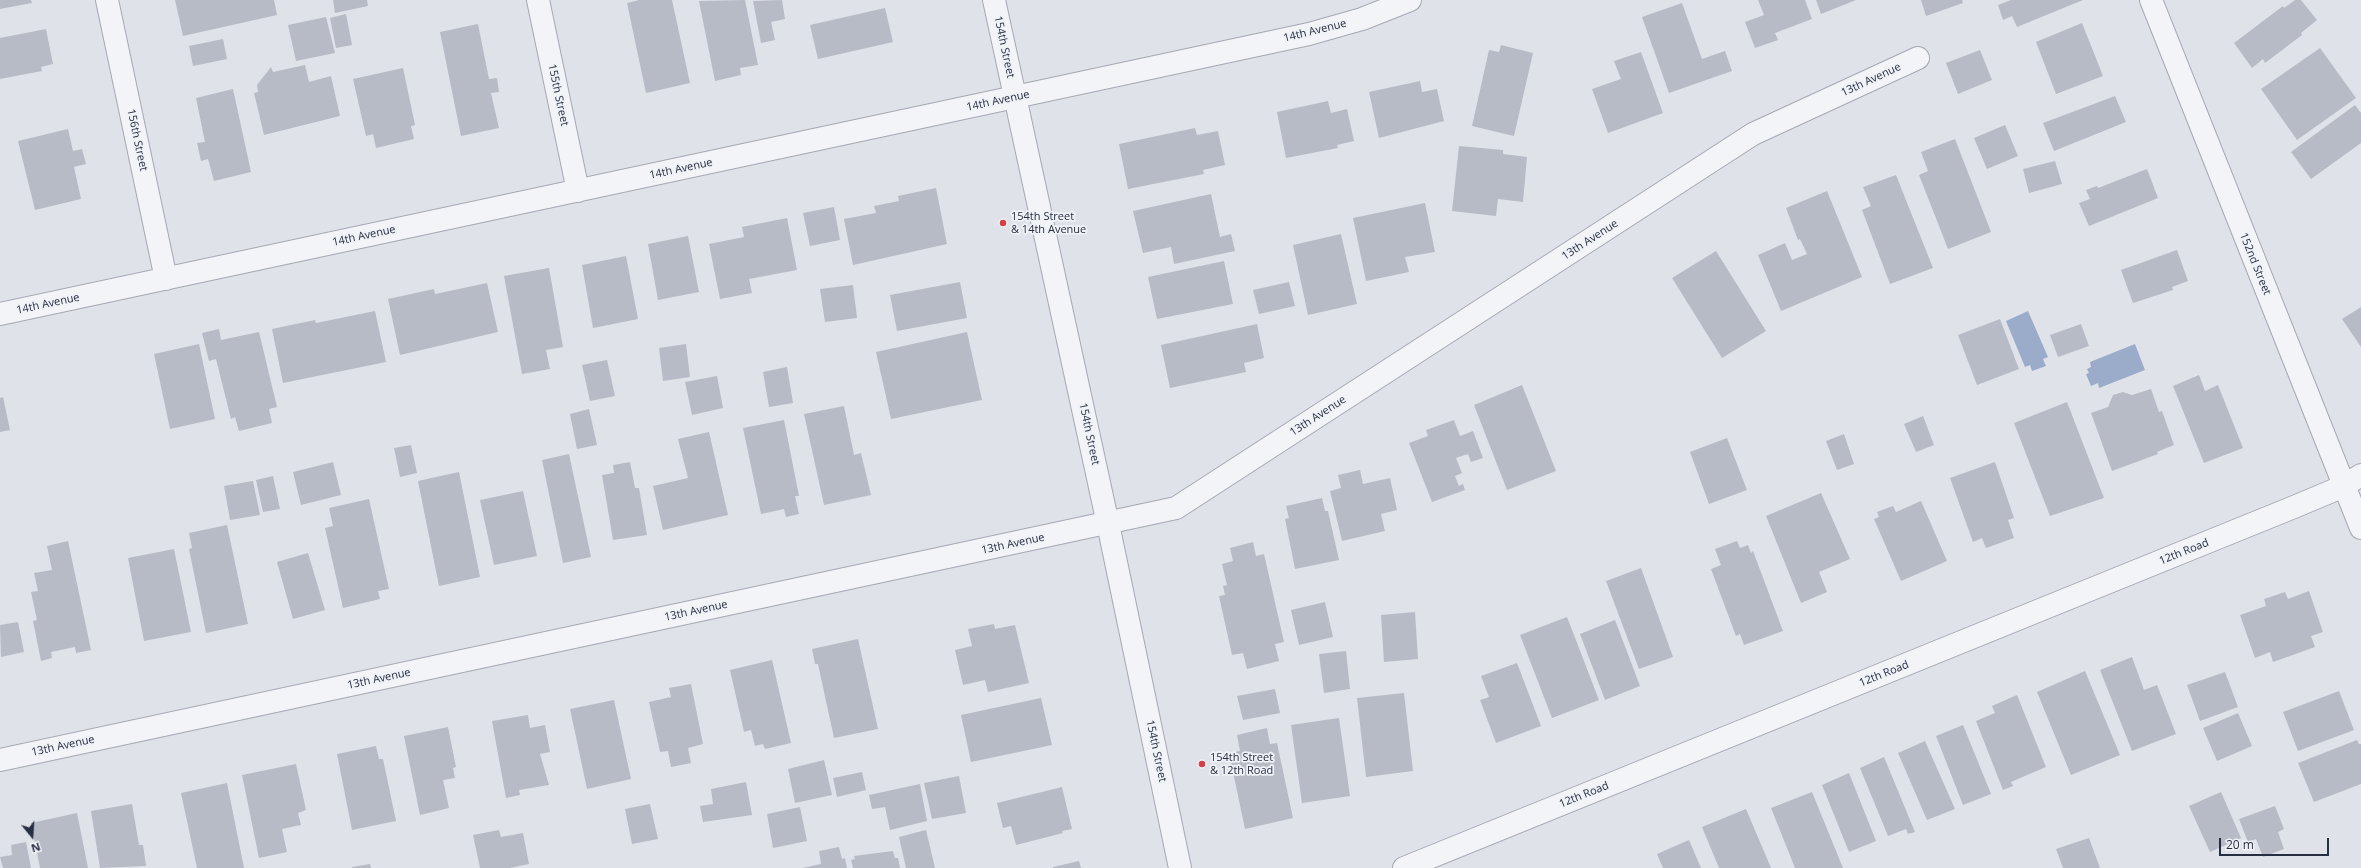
<!DOCTYPE html>
<style>
body{margin:0}
#map{position:relative;width:2361px;height:868px;overflow:hidden;background:#e0e2e9;font-family:"Open Sans",sans-serif}
canvas{display:block}
.north{position:absolute;left:12px;top:816px;width:40px;height:40px;-webkit-text-stroke:3px #eff2f7;paint-order:stroke;rotate:162deg;font-size:11px;font-weight:700;line-height:16px;text-align:center;color:#282e41}
.north::after{content:'';display:block;margin:auto;width:14px;height:18px;background:#282e41;clip-path:polygon(50% 0,100% 100%,50% 72%,0 100%)}
.scale{position:absolute;left:2219px;top:838px;width:110px;height:18px;box-sizing:border-box;border:2px solid #282e41;border-top:0;padding-left:5px;font-size:12px;line-height:14px;white-space:nowrap;color:#282e41;-webkit-text-stroke:3px #eff2f7;paint-order:stroke}
</style>
<div id="map">
<canvas width="2361" height="868"></canvas>
<div class="north">N</div>
<div class="scale">20 m</div>
</div>
<script>
const ctx = document.querySelector('canvas').getContext('2d');
ctx.lineJoin = 'round';
function fill(path, color) { ctx.fillStyle = color; ctx.fill(path, 'evenodd'); }
function stroke(path, color, width, dash) { ctx.strokeStyle = color; ctx.lineWidth = width; ctx.lineCap = dash ? 'butt' : 'round'; ctx.setLineDash(dash || []); ctx.stroke(path); }
function drawText(font, color, halo, rows, align = 'center') {
  ctx.font = font + ' "Open Sans",sans-serif'; ctx.lineWidth = 3.5; ctx.setLineDash([]); ctx.textBaseline = 'middle'; ctx.strokeStyle = halo; ctx.fillStyle = color; for (const [text, x, y, turn = 0] of rows) {
    ctx.save(); ctx.translate(x, y); ctx.rotate((+turn || 0) * Math.PI / 180); ctx.textAlign = isNaN(turn) ? turn : align; if (halo) ctx.strokeText(text, 0, 0); ctx.fillText(text, 0, 0); ctx.restore();
  }
}
fill(new Path2D(`
 M2028,311L2048,357L2043,359L2046,366L2032,371L2030,365L2025,367L2006,321Z
 M2135,344L2145,370L2099,388L2098,383L2091,386L2086,374L2089,373L2087,369L2091,367L2090,362Z`), '#9aacca');
fill(new Path2D(`
 M0,0H31L32,3L0,9Z
 M175,0H274L277,15L183,36Z
 M333,0H367L368,6L335,13Z
 M639,0H672L690,83L646,93L627,3Z
 M745,0L758,65L740,68L741,75L715,81L699,1Z
 M782,0L785,19L771,22L775,40L761,43L753,1Z
 M1758,0H1805L1812,19L1775,33L1778,40L1755,48L1745,22L1764,15Z
 M1816,0H1856L1821,14Z
 M1921,0H1962L1963,3L1926,16Z
 M2011,0H2083L2017,27L2012,16L2003,20L1998,5Z
 M2295,0H2301L2317,20L2301,33L2302,35L2265,63L2263,59L2252,68L2234,43L2283,6L2284,8Z
 M1682,3L1702,59L1725,51L1732,71L1669,93L1642,17Z
 M885,8L893,42L818,59L810,25Z
 M346,14L352,45L336,48L330,18Z
 M326,17L335,53L296,61L288,25Z
 M2082,23L2103,76L2056,94L2036,42Z
 M478,24L489,79L497,78L499,92L491,93L499,128L461,136L440,32Z
 M46,29L53,64L41,67L42,71L0,79V38Z
 M223,39L227,59L193,66L189,46Z
 M1501,45L1533,53L1514,136L1472,126L1489,50L1499,52Z
 M2320,48L2356,98L2297,140L2261,89Z
 M1980,50L1992,80L1958,94L1946,63Z
 M1641,52L1663,113L1608,133L1592,89L1621,79L1614,61Z
 M305,65L309,82L331,76L340,116L264,135L254,93L258,92L257,85L271,67L273,72Z
 M403,68L415,125L411,126L414,139L376,148L373,134L366,136L353,79Z
 M1420,81L1422,92L1437,89L1444,121L1379,138L1369,92Z
 M233,89L251,172L214,181L208,159L201,161L197,143L205,142L196,98Z
 M2115,96L2126,122L2054,151L2043,123Z
 M1328,101L1331,113L1347,109L1354,141L1337,145L1338,148L1286,158L1277,112Z
 M2355,105L2361,113V143L2311,179L2291,152Z
 M2005,125L2018,156L1987,169L1974,138Z
 M1195,128L1197,135L1218,131L1225,165L1203,170L1204,174L1128,189L1119,144Z
 M68,129L73,151L82,149L86,164L74,167L81,199L35,210L18,141Z
 M1955,139L1991,232L1948,249L1919,175L1928,171L1921,152Z
 M1459,146L1503,150V154L1527,157L1523,202L1498,199L1496,216L1452,211Z
 M2055,161L2062,184L2029,193L2023,169Z
 M2147,169L2158,198L2089,226L2079,203L2090,199L2086,190L2097,186L2098,188Z
 M1896,175L1933,268L1890,284L1862,210L1871,206L1863,187Z
 M936,188L947,244L853,265L844,219L876,213L874,206L899,201L898,196Z
 M1827,191L1862,277L1781,311L1758,255L1785,243L1792,260L1807,254L1800,239L1798,240L1786,208Z
 M1211,194L1220,237L1231,234L1235,251L1174,264L1171,247L1143,253L1133,211Z
 M1425,203L1435,252L1405,257L1409,272L1366,281L1353,218Z
 M834,207L840,240L810,246L803,213Z
 M787,218L797,270L749,279L752,293L720,299L709,244L744,237L742,227Z
 M1341,234L1357,304L1308,315L1293,245Z
 M688,236L699,292L658,300L648,244Z
 M2177,250L2188,281L2172,287L2173,290L2133,303L2121,270Z
 M1716,251L1766,331L1722,358L1672,278Z
 M626,256L638,319L593,328L582,265Z
 M1224,261L1233,304L1157,319L1148,277Z
 M549,268L563,347L546,350L550,369L522,374L504,276Z
 M960,282L967,318L897,331L890,295Z
 M1289,282L1295,306L1259,314L1253,290Z
 M487,283L498,332L400,355L388,299L434,289L435,294Z
 M853,285L857,318L825,322L820,289Z
 M2361,307V347L2342,319Z
 M375,311L386,362L283,383L272,329L315,320L316,323Z
 M2000,319L2019,369L1977,385L1958,335Z
 M1257,324L1264,358L1244,363L1246,372L1170,388L1161,345Z
 M2081,324L2089,346L2058,357L2050,335Z
 M219,329L221,340L259,332L277,407L269,409L272,423L239,431L235,417L231,419L216,359L209,361L202,333Z
 M967,332L982,400L891,419L876,352Z
 M199,344L215,419L170,429L154,354Z
 M686,344L690,377L663,381L659,348Z
 M607,360L615,396L590,401L582,365Z
 M787,367L793,403L769,407L763,372Z
 M2199,375L2205,391L2218,385L2243,448L2204,463L2173,386Z
 M717,376L723,408L692,415L685,382Z
 M1522,385L1556,471L1507,490L1474,405Z
 M2151,389L2159,412L2162,411L2174,445L2157,452L2158,454L2112,471L2091,413L2108,407L2113,395L2123,392L2132,395Z
 M3,397L10,430L0,432V398Z
 M2067,402L2104,498L2050,516L2014,423Z
 M844,406L854,455L861,453L871,495L824,505L804,414Z
 M589,409L597,445L577,449L570,414Z
 M1923,416L1934,445L1916,452L1904,424Z
 M784,420L799,496H795L799,514L786,517L784,509L761,514L743,428Z
 M1454,420L1460,436L1473,431L1483,458L1471,462L1468,454L1456,458L1462,473L1455,476L1459,486L1463,484L1465,490L1432,502L1409,443L1428,436L1426,430Z
 M709,432L728,515L663,530L653,486L688,478L678,439Z
 M1844,434L1854,464L1837,470L1826,441Z
 M1727,438L1747,490L1709,504L1690,452Z
 M411,445L417,473L400,477L394,448Z
 M569,454L591,557L563,563L542,460Z
 M333,462L341,495L301,505L293,472Z
 M630,462L635,488H639L647,535L613,540L602,475L614,473L613,465Z
 M1995,462L2014,518L2008,520L2014,538L1986,548L1982,538L1973,542L1950,478Z
 M1360,470L1363,484L1390,478L1397,510L1381,514L1385,531L1342,541L1330,491L1341,488L1338,475Z
 M459,472L480,577L439,586L418,481Z
 M273,476L280,509L263,512L256,480Z
 M253,481L260,515L230,520L224,486Z
 M523,491L537,556L494,565L480,500Z
 M1821,493L1850,559L1819,572L1827,592L1801,603L1766,516Z
 M1322,498L1325,511H1328L1339,560L1295,569L1285,519L1289,518L1286,506Z
 M369,499L389,589L378,591L380,599L343,608L325,528L333,526L329,508Z
 M1921,501L1947,561L1901,581L1874,519L1879,517L1877,512L1893,506L1896,512Z
 M227,525L248,624L206,633L189,549L192,548L189,533Z
 M68,541L91,650L76,653L75,647L51,652L52,658L41,661L33,621L37,620L31,592L38,591L34,573L52,570L47,546Z
 M1737,541L1740,548L1748,545L1751,553L1753,551L1783,631L1744,645L1740,634L1736,636L1711,569L1721,565L1715,549Z
 M1253,542L1256,556L1264,554L1284,642L1275,644L1279,661L1247,669L1243,653L1232,655L1219,596L1225,595L1223,586L1227,585L1222,564L1233,561L1230,548Z
 M174,549L191,632L144,641L128,558Z
 M308,553L325,610L293,619L277,562Z
 M1641,568L1673,657L1639,669L1606,581Z
 M2309,591L2323,632L2311,636L2315,647L2273,662L2270,652L2255,658L2240,615L2266,606L2264,599L2285,592L2288,599Z
 M1325,602L1333,637L1299,645L1291,610Z
 M1415,612L1418,659L1384,662L1381,615Z
 M1567,617L1599,700L1552,718L1520,635Z
 M1615,620L1640,686L1605,700L1580,634Z
 M18,622L24,652L1,657L0,625Z
 M994,624L995,629L1015,625L1029,683L988,692L985,680L963,685L955,650L972,646L968,629Z
 M858,639L878,729L834,738L818,664H815L812,649Z
 M1346,651L1350,689L1324,693L1319,654Z
 M2132,657L2144,690L2157,685L2176,734L2132,751L2100,670Z
 M772,660L791,743L765,749L763,744L755,746L751,730L744,732L730,670Z
 M1517,663L1541,726L1496,743L1480,700L1489,697L1481,676Z
 M2085,671L2120,755L2071,775L2037,692Z
 M2225,672L2238,707L2200,721L2187,685Z
 M691,684L703,744L688,748L691,763L671,767L668,751L660,752L649,702L671,697L669,688Z
 M1275,689L1280,713L1243,720L1237,696Z
 M2339,691L2354,730L2298,751L2283,712Z
 M1404,693L1413,771L1366,777L1357,698Z
 M2017,695L2046,767L2011,782L2013,786L2003,790L1976,721L1995,713L1992,706Z
 M1041,698L1052,745L971,762L961,715Z
 M614,700L631,779L587,789L570,709Z
 M2238,713L2252,746L2217,761L2203,728Z
 M528,715L530,728L545,725L550,752L540,754L549,785L519,790L520,795L506,798L492,721Z
 M1339,718L1350,796L1302,803L1291,725Z
 M1963,725L1991,794L1963,805L1936,736Z
 M448,727L456,767L453,768L455,778L443,780L449,808L420,815L404,736Z
 M1267,728L1270,744L1277,743L1293,818L1245,829L1229,753L1240,751L1237,735Z
 M2357,740L2359,744H2361V784L2314,802L2298,763Z
 M1925,741L1955,809L1927,820L1898,753Z
 M376,746L379,759H383L396,821L352,830L337,754Z
 M1884,757L1915,832L1908,834L1906,829L1888,836L1860,768Z
 M824,760L832,795L795,803L788,769Z
 M296,764L306,810L298,813L301,825L282,829L287,852L259,858L242,775Z
 M862,772L866,790L837,797L833,778Z
 M1849,773L1876,841L1849,852L1822,785Z
 M959,776L966,813L932,819L924,783Z
 M746,782L752,815L703,822L700,806L713,804L711,789Z
 M227,783L244,868H197L181,793Z
 M920,784L927,821L890,830L885,807L872,809L869,795Z
 M1062,787L1072,829L1062,831L1063,833L1016,845L1011,826L1003,828L997,803Z
 M1812,792L1843,868H1795L1771,808Z
 M2221,792L2241,838L2210,852L2189,806Z
 M132,804L139,845H143L146,866L100,868L91,811Z
 M650,804L658,839L632,844L625,809Z
 M2275,806L2284,829L2278,832L2284,849L2263,857L2256,839L2248,842L2239,819Z
 M800,807L807,841L773,848L767,814Z
 M1746,809L1771,868H1719L1702,827Z
 M77,813L88,868H40L31,823Z
 M499,830L501,837L523,833L529,864L510,868H480L473,835Z
 M926,830L935,868H906L899,837Z
 M2089,838L2100,868H2063L2056,849Z
 M1689,840L1701,868H1663L1657,854Z
 M26,842L31,868H3L0,857L12,855L11,845Z
 M839,847L842,859L845,858L847,868H802L821,864L819,851Z
 M893,851L895,858H898L900,868H853L851,860L855,859L854,856Z
 M1079,861L1081,868H1053V867Z
 M370,864L371,868H352V867Z`), '#b7bbc6');
const minor = new Path2D(`
 M107,0L166,279
 M538,0L578,191
 M2151,0L2361,528
 M0,314L1015,97
 M0,760L1176,508L1753,134L1918,58
 M1404,868L2294,507L2344,486L2361,475`);
const tertiary = new Path2D(`
 M994,0L1108,524L1180,868
 M1015,97L1309,34L1362,19L1410,0`);
stroke(minor, '#a5a8b3', 24);
stroke(tertiary, '#a5a8b3', 24);
stroke(minor, '#f3f4f7', 22);
stroke(tertiary, '#f3f4f7', 22);
for (const [x, y, r, color] of [
 [1003,223,4,"#d14246"],
 [1202,764,4,"#d14246"]
]) { const dot = new Path2D(); dot.arc(x, y, r, 0, 2 * Math.PI); ctx.fillStyle = color; ctx.fill(dot); stroke(dot, '#eff2f7', 1.5); }
drawText('11px', '#282e41', '#eff2f7', [
 ["14th Avenue",1315,31,-14],
 ["154th Street",1004,47,78],
 ["13th Avenue",1871,80,-25],
 ["155th Street",558,95,78],
 ["14th Avenue",998,101,-12],
 ["156th Street",137,140,78],
 ["14th Avenue",681,169,-12],
 ["14th Avenue",364,236,-12],
 ["13th Avenue",1590,240,-33],
 ["152nd Street",2255,264,68],
 ["14th Avenue",48,304,-12],
 ["13th Avenue",1318,416,-33],
 ["154th Street",1089,434,78],
 ["13th Avenue",1013,544,-12],
 ["12th Road",2184,552,-22],
 ["13th Avenue",696,611,-12],
 ["12th Road",1884,674,-22],
 ["13th Avenue",379,679,-12],
 ["13th Avenue",63,746,-12],
 ["154th Street",1156,751,78],
 ["12th Road",1584,795,-22]
]);
drawText('11px', '#282e41', '#eff2f7', [
 ["154th Street",1011,217],
 ["& 14th Avenue",1011,230],
 ["154th Street",1210,758],
 ["& 12th Road",1210,771]
], 'left');
</script>
